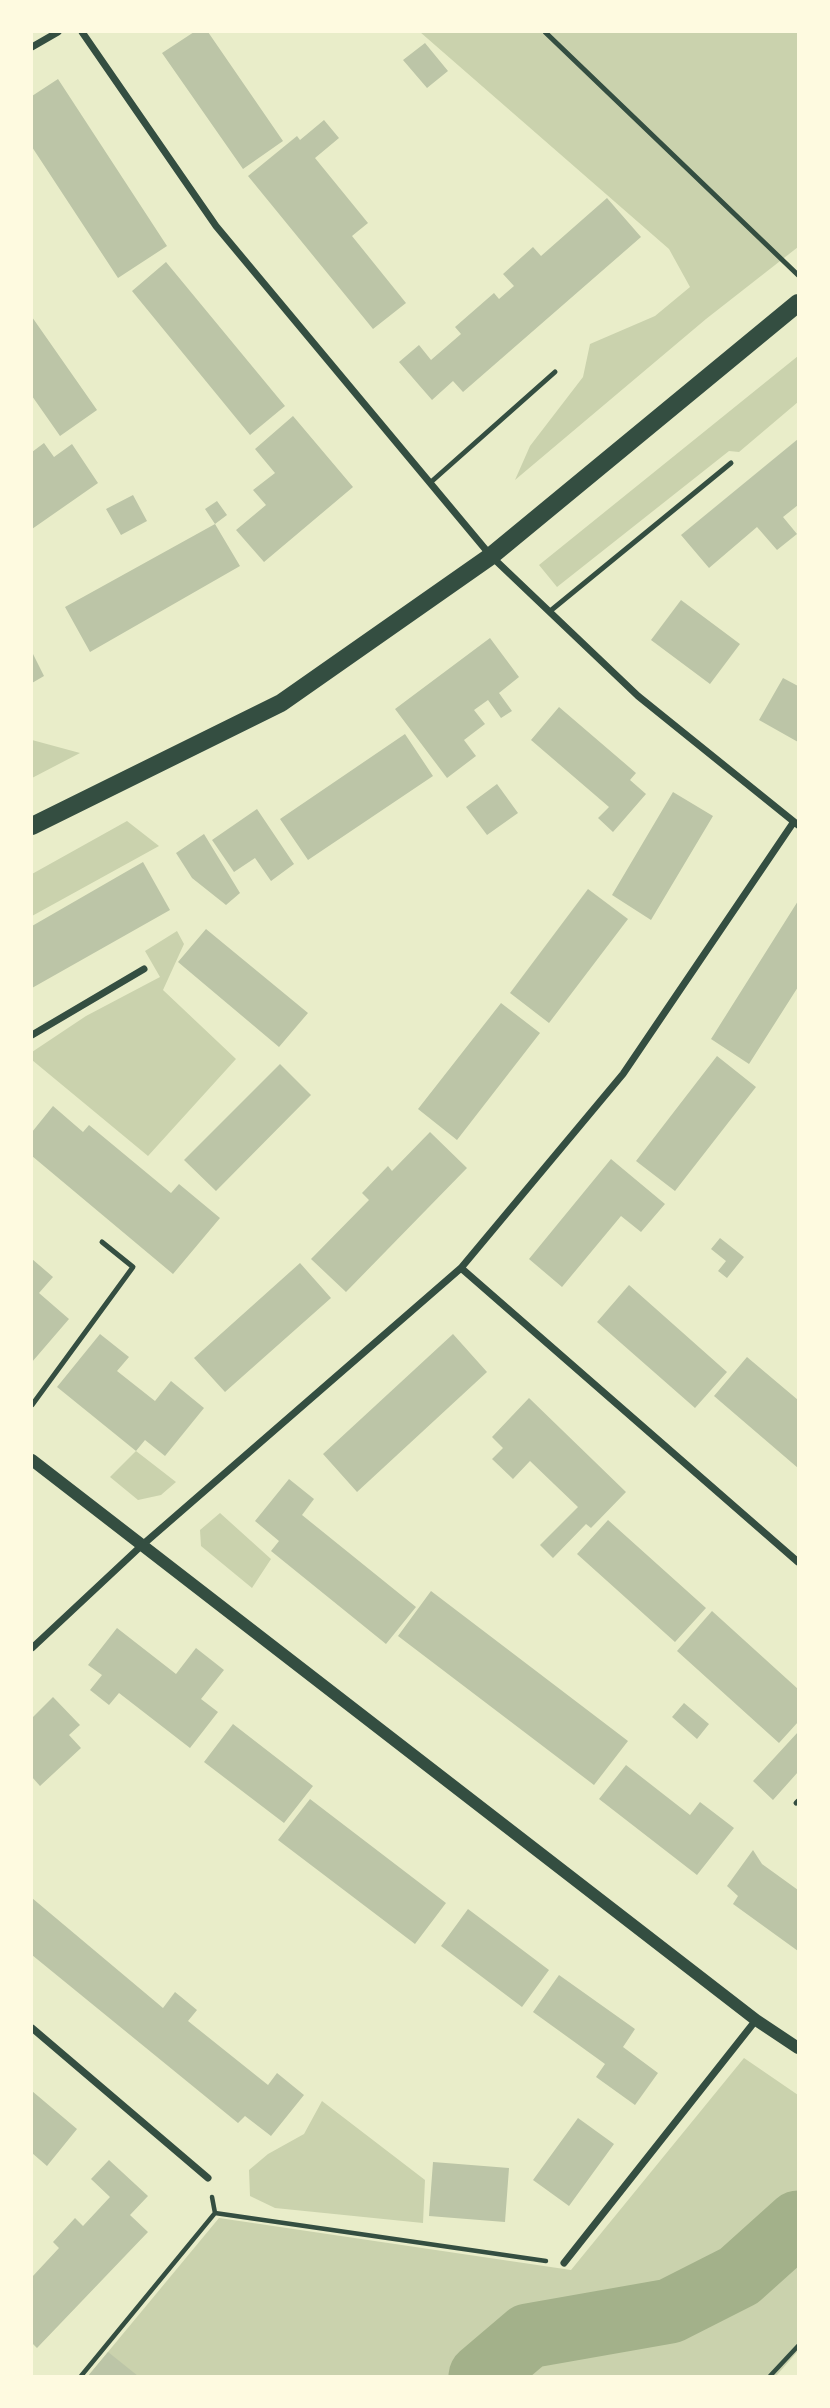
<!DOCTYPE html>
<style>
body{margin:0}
#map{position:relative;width:830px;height:2408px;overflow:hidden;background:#e9edc9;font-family:Quicksand,sans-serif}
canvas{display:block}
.frame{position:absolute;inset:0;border:33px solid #fefae0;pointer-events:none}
</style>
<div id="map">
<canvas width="830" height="2408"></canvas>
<div class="frame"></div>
</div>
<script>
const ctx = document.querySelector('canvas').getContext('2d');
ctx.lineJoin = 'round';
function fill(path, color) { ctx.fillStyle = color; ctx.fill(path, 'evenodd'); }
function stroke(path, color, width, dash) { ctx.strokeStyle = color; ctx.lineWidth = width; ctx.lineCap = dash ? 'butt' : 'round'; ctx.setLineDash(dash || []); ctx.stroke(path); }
fill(new Path2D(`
 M420,32H798V247L706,319L515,480L530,446L583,377L590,344L655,316L690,287L669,249Z
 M798,356V402L739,452L729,451L557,587L539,565Z
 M32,740L80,753L32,778Z
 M127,821L159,846L32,916V874Z
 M177,931L184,944L163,990L236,1059L148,1156L32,1060V1052L86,1016L160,977L145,951Z
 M136,1451L176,1482L161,1495L138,1500L110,1477Z
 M220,1513L271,1559L252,1588L201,1546L200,1530Z
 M744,2058L798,2095V2351L776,2376H88L219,2218L571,2270Z
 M322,2101L425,2180L423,2223L275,2208L250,2196L249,2170L268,2154L304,2134Z`), '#cad2ad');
stroke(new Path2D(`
 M481,2376L528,2336L670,2311L739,2276L798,2223`), '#a3b18a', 65);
fill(new Path2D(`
 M194,32H208L283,141L243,169L162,53Z
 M425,43L448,71L427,88L403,60Z
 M58,79L167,246L118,278L32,147V96Z
 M324,120L339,138L315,158L368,223L352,236L406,303L373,329L248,176L297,136L300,140Z
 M607,198L641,237L463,392L453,381L432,400L399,362L419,345L431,360L461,334L455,327L494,293L499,299L514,286L503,274L533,247L541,256Z
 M166,262L285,406L250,435L132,291Z
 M32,317L97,410L60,436L32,396Z
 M293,416L353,487L264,562L236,530L266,505L253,490L275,473L255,449Z
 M798,439V505L783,517L797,534L777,550L757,527L709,568L681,535Z
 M44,443L54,457L72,444L98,483L32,529V452Z
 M133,495L147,521L121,535L106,509Z
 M217,501L227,515L215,524L205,509Z
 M215,524L240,566L90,652L65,607Z
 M681,600L740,644L710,684L651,640Z
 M490,638L519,677L499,693L512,711L501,718L488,700L474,710L485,724L464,740L476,756L447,778L395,709Z
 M32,652L44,676L32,683Z
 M783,678L798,686V742L759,720Z
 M559,707L636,773L630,780L646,794L613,832L598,818L609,807L531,740Z
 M405,734L433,776L308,860L280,819Z
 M497,784L518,813L487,835L466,807Z
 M673,792L713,816L651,920L612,895Z
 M257,809L294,864L271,881L255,858L234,872L212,840Z
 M204,834L240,893L226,905L192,878L176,853Z
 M143,862L170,910L32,988V926Z
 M588,889L628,919L549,1023L510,993Z
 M798,901V987L749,1064L711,1039Z
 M206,929L308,1013L279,1047L178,962Z
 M501,1003L540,1033L457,1140L418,1109Z
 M717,1056L756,1087L675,1191L636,1161Z
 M280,1064L311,1095L216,1191L184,1160Z
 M53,1106L83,1132L89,1125L171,1193L179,1184L220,1218L173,1274L32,1156V1132Z
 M430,1132L467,1168L346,1292L311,1259L369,1200L362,1193L388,1166L392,1171Z
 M611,1159L665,1204L641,1232L621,1216L562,1287L529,1259Z
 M720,1238L744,1257L727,1278L718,1271L726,1261L711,1249Z
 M32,1259L53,1277L39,1293L69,1319L32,1362Z
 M300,1263L331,1298L225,1392L194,1358Z
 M629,1285L727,1372L695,1408L597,1322Z
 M100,1334L129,1357L117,1371L155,1401L171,1381L204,1408L165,1456L145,1440L136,1451L57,1387Z
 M453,1334L487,1372L357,1492L323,1454Z
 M747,1357L798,1400V1468L714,1396Z
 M529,1398L626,1492L591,1528L586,1524L553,1558L540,1545L578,1507L530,1461L513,1479L492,1459L503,1448L492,1437Z
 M289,1479L314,1499L302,1515L416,1607L386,1644L271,1551L279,1541L255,1521Z
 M608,1520L706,1608L675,1642L577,1554Z
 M431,1591L628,1741L594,1785L398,1636Z
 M712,1611L798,1689V1722L779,1743L677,1651Z
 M117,1628L176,1674L196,1648L224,1670L201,1699L218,1712L190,1748L119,1693L109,1705L90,1690L102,1675L88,1665Z
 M53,1697L80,1725L69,1735L81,1748L40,1786L32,1777V1718Z
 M684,1703L709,1724L697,1739L672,1717Z
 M233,1724L313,1786L284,1823L204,1762Z
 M798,1732V1772L773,1800L753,1781Z
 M626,1765L690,1815L700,1802L734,1828L697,1875L599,1799Z
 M310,1799L446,1903L415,1944L278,1840Z
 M753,1850L762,1864L798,1890V1951L733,1904L738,1896L727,1886Z
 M32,1898L163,2008L175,1992L197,2010L188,2021L268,2085L277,2073L304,2095L271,2136L245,2116L238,2123L32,1955Z
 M468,1909L549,1970L522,2007L441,1946Z
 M559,1975L635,2029L623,2047L658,2073L635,2105L596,2077L605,2064L533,2012Z
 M32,2091L77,2129L47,2166L32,2153Z
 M578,2118L614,2144L569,2206L533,2180Z
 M109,2160L148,2196L130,2215L148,2232L37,2348L32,2343V2277L59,2248L53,2242L75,2218L83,2226L110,2197L91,2179Z
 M433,2162L509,2168L505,2222L429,2216Z
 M108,2352L138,2376H88Z`), '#bcc5a7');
stroke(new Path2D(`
 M212,2197L215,2213
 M81,2376L215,2213L546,2261
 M770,2376L798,2346`), '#344e41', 4.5);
stroke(new Path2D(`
 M545,32L798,275
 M431,482L555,372
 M549,612L731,463
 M32,1405L133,1267L102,1242
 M796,1803L798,1801`), '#344e41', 5);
stroke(new Path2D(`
 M82,32L216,226L491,556L638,696L798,825
 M32,47L58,32
 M32,1035L144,969
 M461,1268L798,1562
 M32,1648L140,1547L461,1268L623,1074L793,823
 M32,2028L208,2178
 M564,2263L756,2020`), '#344e41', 7);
stroke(new Path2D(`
 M32,1460L756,2020L798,2048`), '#344e41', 12);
stroke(new Path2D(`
 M32,826L281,703L491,556L798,303`), '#344e41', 18);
</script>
